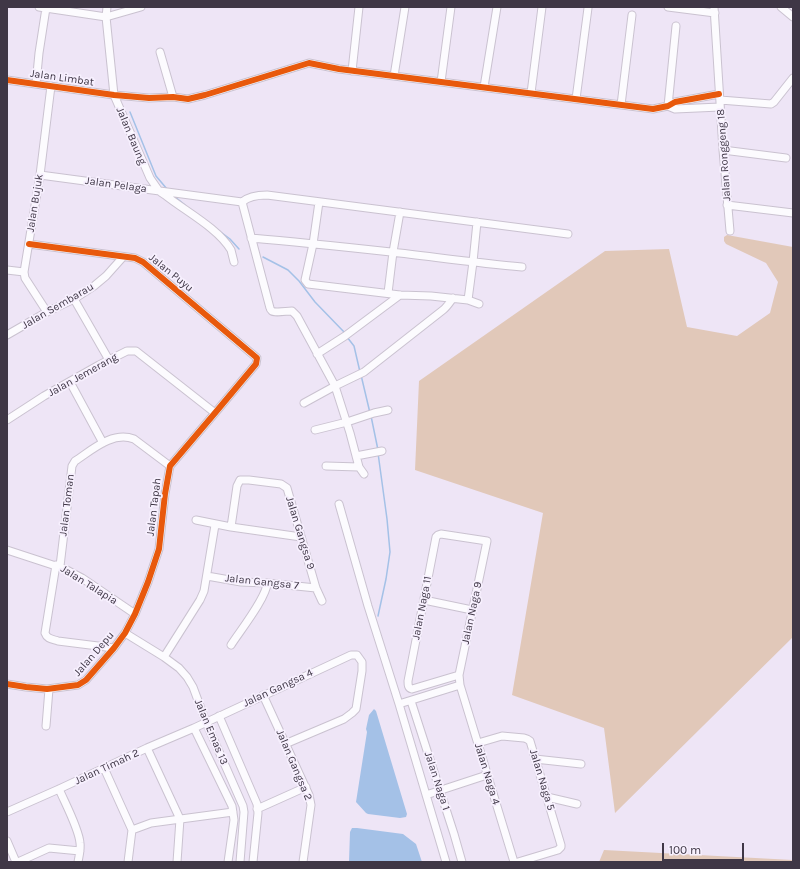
<!DOCTYPE html>
<style>
body{margin:0}
#map{position:relative;width:800px;height:869px;overflow:hidden;background:#eee5f6;font-family:Karla,sans-serif}
canvas{display:block}
.frame{position:absolute;inset:0;border:8px solid #3f3746;pointer-events:none}
.scale{position:absolute;left:662px;top:843px;width:82px;height:18px;box-sizing:border-box;border:2px solid #3f3746;border-top:0;padding-left:5px;font-size:12px;line-height:14px;white-space:nowrap;color:#3f3746;-webkit-text-stroke:3px #f7f0fe;paint-order:stroke}
</style>
<div id="map">
<canvas width="800" height="869"></canvas>
<div class="frame"></div>
<div class="scale">100 m</div>
</div>
<script>
const ctx = document.querySelector('canvas').getContext('2d');
ctx.lineJoin = 'round';
function fill(path, color) { ctx.fillStyle = color; ctx.fill(path, 'evenodd'); }
function stroke(path, color, width, dash) { ctx.strokeStyle = color; ctx.lineWidth = width; ctx.lineCap = dash ? 'butt' : 'round'; ctx.setLineDash(dash || []); ctx.stroke(path); }
function drawText(font, color, halo, rows, align = 'center') {
  ctx.font = font + ' Karla,sans-serif'; ctx.lineWidth = 3.5; ctx.setLineDash([]); ctx.textBaseline = 'middle'; ctx.strokeStyle = halo; ctx.fillStyle = color; for (const [text, x, y, turn = 0] of rows) {
    ctx.save(); ctx.translate(x, y); ctx.rotate((+turn || 0) * Math.PI / 180); ctx.textAlign = isNaN(turn) ? turn : align; if (halo) ctx.strokeText(text, 0, 0); ctx.fillText(text, 0, 0); ctx.restore();
  }
}
fill(new Path2D(`
 M727,235L793,247V637L615,813L604,728L512,695L543,513L415,470L419,381L605,251L669,249L687,327L737,336L770,313L778,282L766,263L726,244L724,241V237Z
 M604,850L793,860V862H599Z`), '#e1c8b9');
fill(new Path2D(`
 M374,709L376,711L407,814L406,817L400,818L368,814L366,813L356,802L367,732L366,729L369,715Z
 M352,828H357L403,834L416,844L422,862H349L350,832Z`), '#a4c1e7');
stroke(new Path2D(`
 M130,112L156,176L167,189
 M174,196L185,205
 M218,230L230,239L239,249
 M263,257L288,270L299,281L315,302L345,333
 M347,337L354,346L360,372
 M361,375L370,413
 M371,416L378,450
 M378,616L386,579L390,552L387,519L378,453`), '#a4c1e7', 1.5);
const minor = new Path2D(`
 M39,7L106,17L141,7
 M107,7L106,17L114,95L150,178L159,191L165,195C185,211 218,228 231,250C232,254 233,258 234,262
 M668,7L715,13
 M714,7L723,150L730,231
 M781,7L793,17
 M160,52L173,97
 M352,71L359,7
 M394,76L405,7
 M7,80L114,95L149,98L173,97L188,99L205,95L309,63L339,69L653,109L668,106L675,102L719,94
 M441,82L451,7
 M36,84L39,53L46,8
 M484,87L497,7
 M531,93L542,7
 M576,99L588,8
 M720,100L771,104L774,102L793,78
 M621,105L632,15
 M668,106L676,26
 M668,106L675,109L720,107
 M723,150L786,158
 M40,175L242,202C249,196 258,195 267,195L568,234
 M242,202L270,308C270,309 271,310 272,311C274,313 287,311 292,311L297,316L335,386L350,433L359,467L364,474
 M319,202L313,244L305,280L308,284L400,295L431,296L468,300L479,304
 M727,205L793,213
 M251,238C298,242 345,247 391,252C435,257 478,263 522,267
 M7,270L24,272
 M388,293L393,252L400,212
 M74,299L109,360
 M468,300L473,262L477,222
 M47,312L25,278L24,272L40,175L51,86
 M7,335L47,312L74,299L94,286L106,276L123,257
 M317,354L345,336L400,295
 M70,382L103,443
 M304,403L335,386L364,372L443,310C447,307 450,302 453,298
 M7,420L44,396L99,365L127,351H136L215,413
 M315,430L347,422L374,413L388,410
 M356,456L382,451
 M326,466L359,467
 M339,504L368,606L399,704L446,862
 M196,520L231,527L301,537
 M231,527L237,486L240,480H249L281,484L287,488L316,588L322,601
 M7,550L65,569L82,578L135,614
 M56,565L45,633C47,639 52,639 58,641L114,648
 M60,566L72,466L75,461C92,450 112,431 134,439L170,466
 M207,576L241,582L267,583L316,588
 M424,600L472,610
 M125,633L164,657L179,668L187,677L193,687L206,722L243,806L244,812L240,862
 M231,645C240,631 267,597 267,583
 M164,657L200,600L204,591L215,525
 M459,675L412,689C408,688 408,685 408,681L436,537L438,535L441,534L487,541L459,675L460,685L514,862
 M7,684L26,687L47,689L78,685L86,680L114,648L125,633L135,614L148,582L159,549L165,494L170,466L215,413L256,364L257,358L143,262L135,258L29,244
 M263,695L309,795L311,805L303,862
 M411,701L454,834L462,862
 M399,704L460,685
 M219,716L257,804L258,813L253,862
 M46,726L49,689
 M194,728L232,806L234,820L228,862
 M478,743L502,736L524,738L527,739L530,741L561,845V847L558,850L518,862
 M147,748L180,819L177,862
 M535,759L581,764
 M104,768L132,830L128,862
 M59,789C65,803 79,829 80,843C81,849 79,856 78,862
 M426,795L487,775
 M547,797L577,804
 M257,809L306,787
 M7,812L59,789L147,748L194,728L351,655H357L362,662V671L356,709L352,713L344,719L285,744
 M132,830L151,823L233,812
 M7,841L16,862
 M18,862L49,848L80,851`);
stroke(minor, '#cac2d0', 9);
stroke(minor, '#fcfbfe', 7);
stroke(new Path2D(`
 M7,80L114,95L149,98L173,97L188,99L205,95L309,63L339,69L653,109L668,106L675,102L719,94
 M7,684L26,687L47,689L78,685L86,680L114,648L125,633L135,614L148,582L159,549L165,494L170,466L215,413L256,364L257,358L143,262L135,258L29,244`), '#e8590c', 6);
drawText('11px', '#3f3746', '#f7f0fe', [
 ["Jalan Limbat",62,78,8],
 ["Jalan Baung",131,136,67],
 ["Jalan Ronggeng 18",724,155,-94],
 ["Jalan Pelaga",116,185,8],
 ["Jalan Bujuk",35,203,-81],
 ["Jalan Puyu",171,273,39],
 ["Jalan Sembarau",58,306,-30],
 ["Jalan Jemerang",83,375,-29],
 ["Jalan Toman",67,505,-83],
 ["Jalan Tapah",154,507,-83],
 ["Jalan Gangsa 9",300,533,73],
 ["Jalan Gangsa 7",262,582,6],
 ["Jalan Talapia",89,585,32],
 ["Jalan Naga 11",422,608,-79],
 ["Jalan Naga 9",472,613,-78],
 ["Jalan Depu",94,654,-49],
 ["Jalan Gangsa 4",278,688,-25],
 ["Jalan Emas 13",211,732,67],
 ["Jalan Gangsa 2",294,765,67],
 ["Jalan Timah 2",107,767,-25],
 ["Jalan Naga 4",487,774,73],
 ["Jalan Naga 5",542,780,73],
 ["Jalan Naga 1",437,781,72]
]);
</script>
